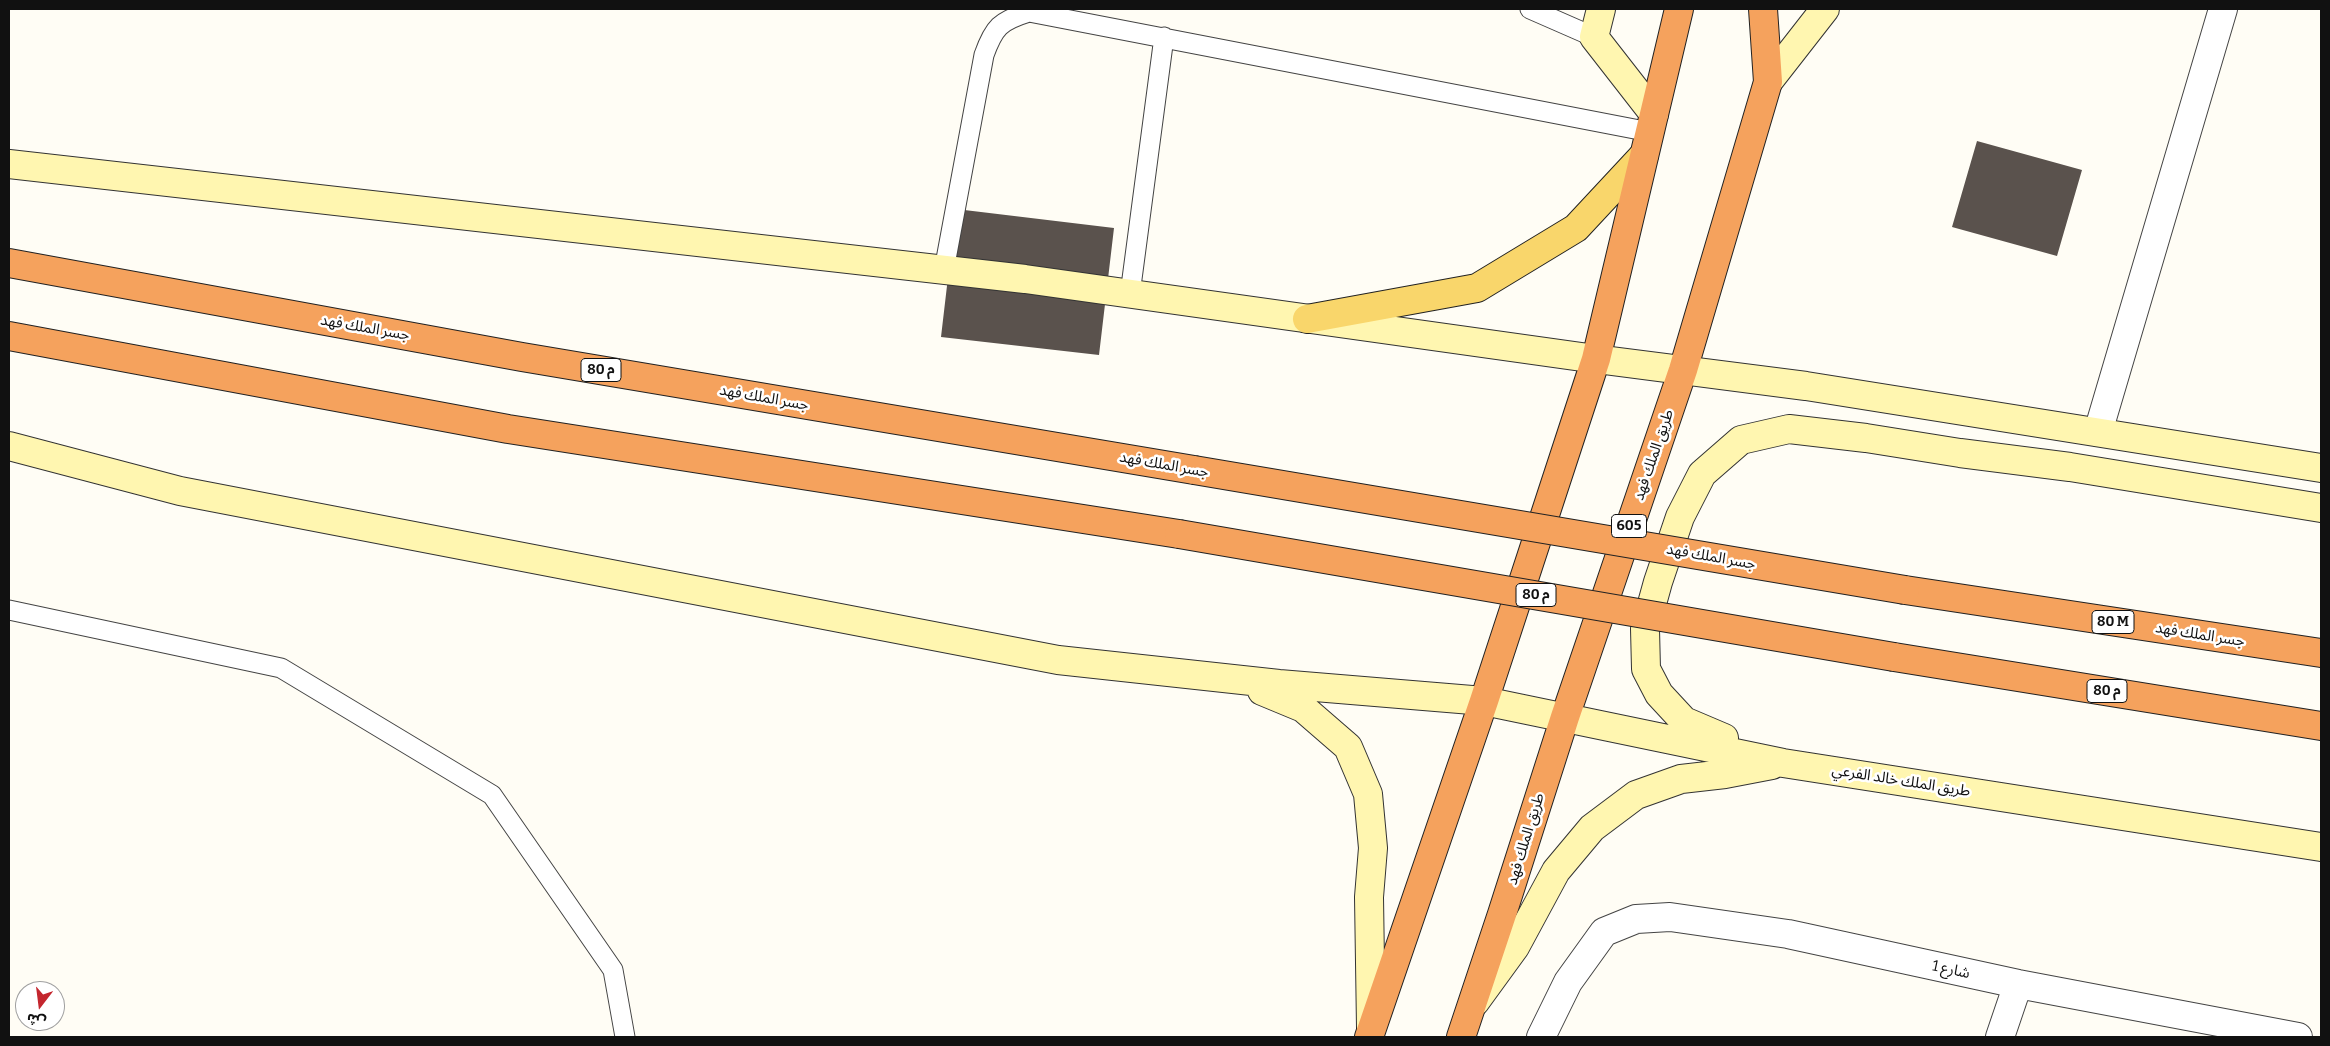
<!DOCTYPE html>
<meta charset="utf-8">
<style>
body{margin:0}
#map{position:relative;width:2330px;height:1046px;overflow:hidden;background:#fffdf5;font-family:Bitter,"Noto Sans Arabic",serif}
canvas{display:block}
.frame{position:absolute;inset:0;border:10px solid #111;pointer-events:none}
.north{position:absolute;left:15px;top:981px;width:50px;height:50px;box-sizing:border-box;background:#fff;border:1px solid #a0a0a0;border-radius:50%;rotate:195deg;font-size:14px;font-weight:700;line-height:20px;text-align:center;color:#111}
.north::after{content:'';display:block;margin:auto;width:18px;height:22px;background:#c4262e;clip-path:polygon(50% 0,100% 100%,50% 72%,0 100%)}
</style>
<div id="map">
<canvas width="2330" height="1046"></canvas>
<div class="frame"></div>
<div class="north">ش</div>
</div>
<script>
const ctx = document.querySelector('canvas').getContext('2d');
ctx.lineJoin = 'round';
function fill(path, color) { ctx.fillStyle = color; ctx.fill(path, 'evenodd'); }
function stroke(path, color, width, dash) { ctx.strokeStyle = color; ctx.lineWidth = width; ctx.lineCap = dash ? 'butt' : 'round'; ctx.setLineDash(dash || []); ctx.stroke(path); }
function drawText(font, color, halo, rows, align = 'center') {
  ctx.font = font + ' Bitter,"Noto Sans Arabic",serif'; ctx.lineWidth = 5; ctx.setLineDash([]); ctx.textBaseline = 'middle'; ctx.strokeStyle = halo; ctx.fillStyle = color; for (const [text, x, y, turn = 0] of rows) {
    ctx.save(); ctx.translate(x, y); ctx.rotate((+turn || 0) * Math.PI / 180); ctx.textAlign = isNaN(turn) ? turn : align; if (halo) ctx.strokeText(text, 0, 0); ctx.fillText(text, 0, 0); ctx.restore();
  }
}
fill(new Path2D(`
 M1977,141L2082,170L2057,256L1952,227Z
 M956,209L1114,228L1099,355L941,337Z`), '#5a524d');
const lane = new Path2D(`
 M1530,9L1594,37
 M944,270L984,55C994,27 1000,21 1029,12L1650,132
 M1130,294L1164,37
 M9,610L281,668L492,795L613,970L625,1037`);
const street = new Path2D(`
 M2098,432L2223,9
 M1541,1037L1568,982L1604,932L1636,919L1670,917L1788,934L2018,984L2298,1037
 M2000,1037L2018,984`);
const secondary = new Path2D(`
 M1601,9L1594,37L1654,114
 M1768,82L1825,9
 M9,164L1025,279L1596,359L1806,386L2321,468
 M9,446L180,491L1058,660L1279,684L1484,701L1783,763L2321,847
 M1262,691L1303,708L1348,747L1368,794L1373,848L1369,897L1371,1028
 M1724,738L1684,721L1659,694L1646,669L1645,629L1658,582L1680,517L1702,474L1741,440L1789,429L1866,438L1960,453L2070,467L2321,508
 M1475,1002L1515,947L1556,871L1592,828L1636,795L1681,779L1725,774L1772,765`);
const primary = new Path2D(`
 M1307,319L1477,288L1576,228L1644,155`);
const highway = new Path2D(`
 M9,263L522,357L1194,470
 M9,336L508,429L1179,534
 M1905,590L2321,653
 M1894,657L2321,726
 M1369,1037L1484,701L1596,359L1679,9
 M1461,1037L1502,914L1565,717L1683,370L1768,82L1763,9`);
stroke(lane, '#444', 21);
stroke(street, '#444', 30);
stroke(secondary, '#333', 30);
stroke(primary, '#222', 30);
stroke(highway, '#222', 30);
stroke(lane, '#fff', 19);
stroke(street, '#fff', 28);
stroke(secondary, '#fff6b0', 28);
stroke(primary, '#f9d66b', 28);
stroke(highway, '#f5a25d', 28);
const highwayBridge = new Path2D(`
 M1194,470L1905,590
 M1179,534L1894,657`);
stroke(highwayBridge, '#222', 30, []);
stroke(highwayBridge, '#f5a25d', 28);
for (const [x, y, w] of [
 [601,370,40],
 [1629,526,35],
 [1536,595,40],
 [2113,622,42],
 [2107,691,40]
]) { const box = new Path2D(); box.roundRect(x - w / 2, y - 11.5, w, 23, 4); ctx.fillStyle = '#fff'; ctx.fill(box); stroke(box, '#111', 1); }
drawText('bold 14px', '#111', null, [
 ["م 80",601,370],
 ["605",1629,526],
 ["م 80",1536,595],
 ["80 M",2113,622],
 ["م 80",2107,691]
]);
drawText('15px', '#111', '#fff', [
 ["جسر الملك فهد",365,328,10],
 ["جسر الملك فهد",764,398,10],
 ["طريق الملك فهد",1654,455,-71],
 ["جسر الملك فهد",1164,465,10],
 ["جسر الملك فهد",1711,557,10],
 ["جسر الملك فهد",2200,635,9],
 ["طريق الملك خالد الفرعي",1901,781,9],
 ["طريق الملك فهد",1526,839,-73],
 ["شارع 1",1951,970,12]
]);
</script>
